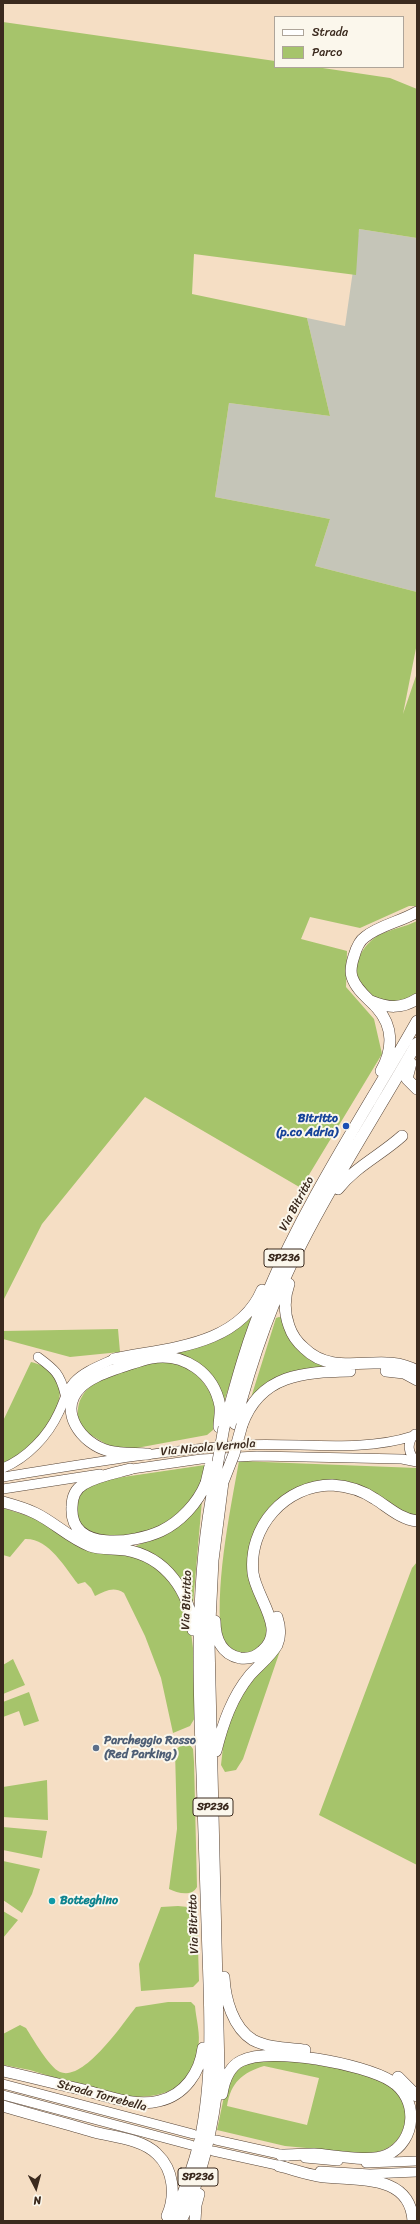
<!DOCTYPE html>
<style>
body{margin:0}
#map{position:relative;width:420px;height:2224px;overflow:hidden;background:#f5dec4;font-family:Sriracha,sans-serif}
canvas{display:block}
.frame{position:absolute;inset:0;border:4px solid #3b2a1e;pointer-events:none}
.legend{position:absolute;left:274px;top:16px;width:130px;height:52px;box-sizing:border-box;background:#fbf7ec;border:1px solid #aea59a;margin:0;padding:5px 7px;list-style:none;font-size:12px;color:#3b2a1e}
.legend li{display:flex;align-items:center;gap:8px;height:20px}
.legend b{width:20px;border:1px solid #aea59a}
.north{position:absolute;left:16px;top:2168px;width:40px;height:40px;-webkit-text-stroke:3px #fbf7ec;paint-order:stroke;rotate:174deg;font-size:11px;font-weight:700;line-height:16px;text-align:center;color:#3b2a1e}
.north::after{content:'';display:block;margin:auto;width:14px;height:18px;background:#3b2a1e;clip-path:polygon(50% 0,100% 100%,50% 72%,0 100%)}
</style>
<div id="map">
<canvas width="420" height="2224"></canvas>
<div class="frame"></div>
<ul class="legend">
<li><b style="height:5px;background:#fff"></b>Strada</li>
<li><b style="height:11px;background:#a6c46b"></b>Parco</li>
</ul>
<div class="north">N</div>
</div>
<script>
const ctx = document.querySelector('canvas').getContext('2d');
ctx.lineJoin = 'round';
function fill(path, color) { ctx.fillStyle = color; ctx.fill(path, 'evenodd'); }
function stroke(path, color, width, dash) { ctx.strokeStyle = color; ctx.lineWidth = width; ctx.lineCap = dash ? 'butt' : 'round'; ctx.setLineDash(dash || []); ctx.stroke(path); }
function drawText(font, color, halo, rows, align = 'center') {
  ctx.font = font + ' Sriracha,sans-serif'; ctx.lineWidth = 4; ctx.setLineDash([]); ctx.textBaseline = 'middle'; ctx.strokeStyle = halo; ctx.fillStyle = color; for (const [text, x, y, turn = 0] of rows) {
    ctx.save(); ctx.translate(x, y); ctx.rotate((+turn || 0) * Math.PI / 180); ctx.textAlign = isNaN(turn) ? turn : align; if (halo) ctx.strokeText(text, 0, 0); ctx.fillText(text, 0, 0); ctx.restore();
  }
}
fill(new Path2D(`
 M359,229L417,238V592L315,566L330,519L215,497L229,403L330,416L307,318L345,326Z`), '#c5c5b8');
fill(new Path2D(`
 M3,22L275,61V67H316L390,78L417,89V238L359,229L356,275L194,254L192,294L307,318L330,416L229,403L215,497L330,519L315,566L417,592V643L403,714L417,673V906H409L360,928L310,917L301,939L347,951L346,987L374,1019L382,1054L301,1188L145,1097L42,1224L3,1301Z
 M417,921V999L409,1004L369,1000C365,993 360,985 358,977C353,961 365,943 379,935C391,929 405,927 417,921Z
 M252,1315L223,1405L218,1389L176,1352L222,1336Z
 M279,1317L283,1318L290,1339L342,1367L317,1369L249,1404L276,1318Z
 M118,1329L120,1352L70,1357L3,1339V1331Z
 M165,1361L192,1367L208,1389L213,1398L215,1412L213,1430L207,1435L131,1449L109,1446L81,1429C63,1377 130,1368 165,1361Z
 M31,1362C39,1364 47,1367 53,1373C73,1393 45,1436 27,1450C20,1455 11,1459 3,1464V1421Z
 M239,1461L417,1468V1517H409L362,1488L292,1492L251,1547L270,1632L261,1649L243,1655L222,1644C214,1589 229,1517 239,1461Z
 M205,1465L204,1488L179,1518L150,1533L92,1538L76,1518C78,1494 80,1489 103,1480Z
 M202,1500L193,1604L184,1584L134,1547L147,1541Z
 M3,1508L37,1519L120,1552L139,1557L168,1572L190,1624L195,1664L196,1716L190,1726L173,1733L161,1678L145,1636L124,1593C113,1586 106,1591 95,1596L91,1588L85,1582L78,1584C65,1568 49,1538 25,1539L10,1557L3,1555Z
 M417,1562V1865L319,1815L412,1568Z
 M282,1645L243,1759L236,1770L225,1772L221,1765L225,1729L238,1698Z
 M13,1659L25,1685L3,1694V1665Z
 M29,1692L39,1721L24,1726L19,1711L3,1717V1702Z
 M183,1744L190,1745L193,1749L194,1762L197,1887C192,1897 177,1893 169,1889L177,1829L175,1750Z
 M47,1780L48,1820L3,1817V1787Z
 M3,1827L47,1831L42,1858L3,1850Z
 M3,1861L40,1869L32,1894L22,1913L3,1900Z
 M178,1906L188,1907L197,1914L199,1981L193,1987L141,1991L139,1964L161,1907Z
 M3,1911L18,1920L3,1938Z
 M168,2002H191L195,2006C196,2019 201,2035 198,2048C184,2132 81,2085 30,2070C21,2068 12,2067 3,2065V2034L20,2025L26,2028C33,2039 49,2067 60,2072C84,2082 123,2023 136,2007Z
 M268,2058C295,2062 376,2070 394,2088C400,2094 403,2103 408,2109C403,2135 399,2147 371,2154L285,2146L217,2130L226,2087L240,2065ZM264,2066L319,2078L307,2125L227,2106C231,2082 242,2073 264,2066Z`), '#a6c46b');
const major = new Path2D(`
 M38,1357C54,1369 60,1373 65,1394
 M415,1434C406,1443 408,1454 417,1462
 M3,1468C27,1458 48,1436 59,1412C64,1402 66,1391 74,1382C84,1371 101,1365 114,1359
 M125,1470L201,1459L257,1456L402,1459L417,1462
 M3,1477C83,1464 163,1450 244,1445C298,1442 361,1453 413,1436
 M3,1489L100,1474
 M3,2084L193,2134
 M3,2095L191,2145
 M216,2140L288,2156
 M213,2151L286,2167
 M305,2158L338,2161
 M366,2163L417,2161
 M320,2171L370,2174L417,2172`);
const highway = new Path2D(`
 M371,1001C388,1008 401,1009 417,999
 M411,1063L407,1079L417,1089
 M381,1071C393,1050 394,1027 377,1008C369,999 356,990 352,977C350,971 352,962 354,956C356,949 359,941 365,937C380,925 400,922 417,912
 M338,1189C355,1167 381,1155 402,1136
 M289,1284C284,1298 284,1312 289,1326C292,1335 297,1342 304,1348C336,1380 382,1350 417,1371
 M114,1359C165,1348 238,1347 262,1290
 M386,1371L404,1373L417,1380
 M235,1424C251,1362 272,1300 302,1243C337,1174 379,1110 417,1043
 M242,1425C260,1374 304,1372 350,1371
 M224,1427C236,1382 248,1337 267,1294C307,1199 366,1111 417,1021
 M148,1454C135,1453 121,1454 109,1451C81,1444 57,1410 81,1387C91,1377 108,1372 121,1367C131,1364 141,1360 151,1358C184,1352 214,1373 220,1406C221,1413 219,1420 219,1427
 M130,1469C115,1473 97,1476 84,1484C75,1489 72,1498 72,1507C69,1553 135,1543 161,1531C180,1522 198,1503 206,1483
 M3,1502C14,1505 25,1508 35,1513C54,1522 69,1538 90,1546C101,1550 114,1548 126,1550C166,1557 190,1592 193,1630
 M215,1621C215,1638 221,1654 240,1658C248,1659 256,1657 262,1651C288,1630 256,1598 253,1573C248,1527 285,1485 332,1485C347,1486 362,1490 375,1499C388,1507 400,1519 417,1521
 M216,1751C223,1723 232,1697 250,1675C259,1665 271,1656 277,1645C281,1636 280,1626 277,1617
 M224,1977C225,1999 233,2028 253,2040C268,2048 288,2048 305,2050
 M3,2071C30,2077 57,2084 84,2090C107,2096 135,2107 159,2101C185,2095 200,2072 203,2048
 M398,2077L417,2096
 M222,2094C224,2081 229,2067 241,2061C271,2046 363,2064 391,2081C419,2098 417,2141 387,2155C370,2163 334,2155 314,2154C303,2154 292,2155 281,2155
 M3,2106C33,2115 64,2123 94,2132C114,2137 142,2139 157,2154C174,2170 176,2196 167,2216
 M279,2166C292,2169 305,2174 318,2176C352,2182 410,2171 413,2221
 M172,2221C183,2195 193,2168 200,2140C215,2070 209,1994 207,1924C205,1874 204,1824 202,1774C198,1677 195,1580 214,1484
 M181,2221C204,2174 214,2122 219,2071L209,1642L213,1560L223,1482
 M195,2221L196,2205L199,2194`);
stroke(major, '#574537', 10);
stroke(highway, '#574537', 12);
stroke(major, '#fff', 9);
stroke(highway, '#fff', 11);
const highwayBridge = new Path2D(`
 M223,1482L234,1454L242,1425
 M206,1483L210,1466
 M214,1484L224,1427`);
stroke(highwayBridge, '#574537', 12, []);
stroke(highwayBridge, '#fff', 11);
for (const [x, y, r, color] of [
 [346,1126,4,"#1a4fb4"],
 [96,1748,4,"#5c6f8a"],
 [52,1901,4,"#0f9aa8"]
]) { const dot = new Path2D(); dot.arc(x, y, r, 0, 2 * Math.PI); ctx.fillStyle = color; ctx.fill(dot); stroke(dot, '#fbf7ec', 1.5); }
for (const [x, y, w] of [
 [284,1258,40],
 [213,1807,40],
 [198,2177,40]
]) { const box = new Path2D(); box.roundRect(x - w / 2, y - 9, w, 18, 3); ctx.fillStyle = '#fbf7ec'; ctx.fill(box); stroke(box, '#3b2a1e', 1); }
drawText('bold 11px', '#3b2a1e', null, [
 ["SP236",284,1258],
 ["SP236",213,1807],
 ["SP236",198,2177]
]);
drawText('bold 12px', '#164399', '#fbf7ec', [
 ["Bitritto",338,1119],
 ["(p.co Adria)",338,1133]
], 'right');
drawText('12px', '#3b2a1e', '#fbf7ec', [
 ["Via Bitritto",297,1204,-62],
 ["Via Nicola Vernola",208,1448,-5],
 ["Via Bitritto",187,1600,-88],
 ["Via Bitritto",194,1924,-92],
 ["Strada Torrebella",102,2096,15]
]);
drawText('bold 12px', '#4e5e75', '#fbf7ec', [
 ["Parcheggio Rosso",104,1741],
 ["(Red Parking)",104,1755]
], 'left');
drawText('bold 12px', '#0d838f', '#fbf7ec', [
 ["Botteghino",60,1901]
], 'left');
</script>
